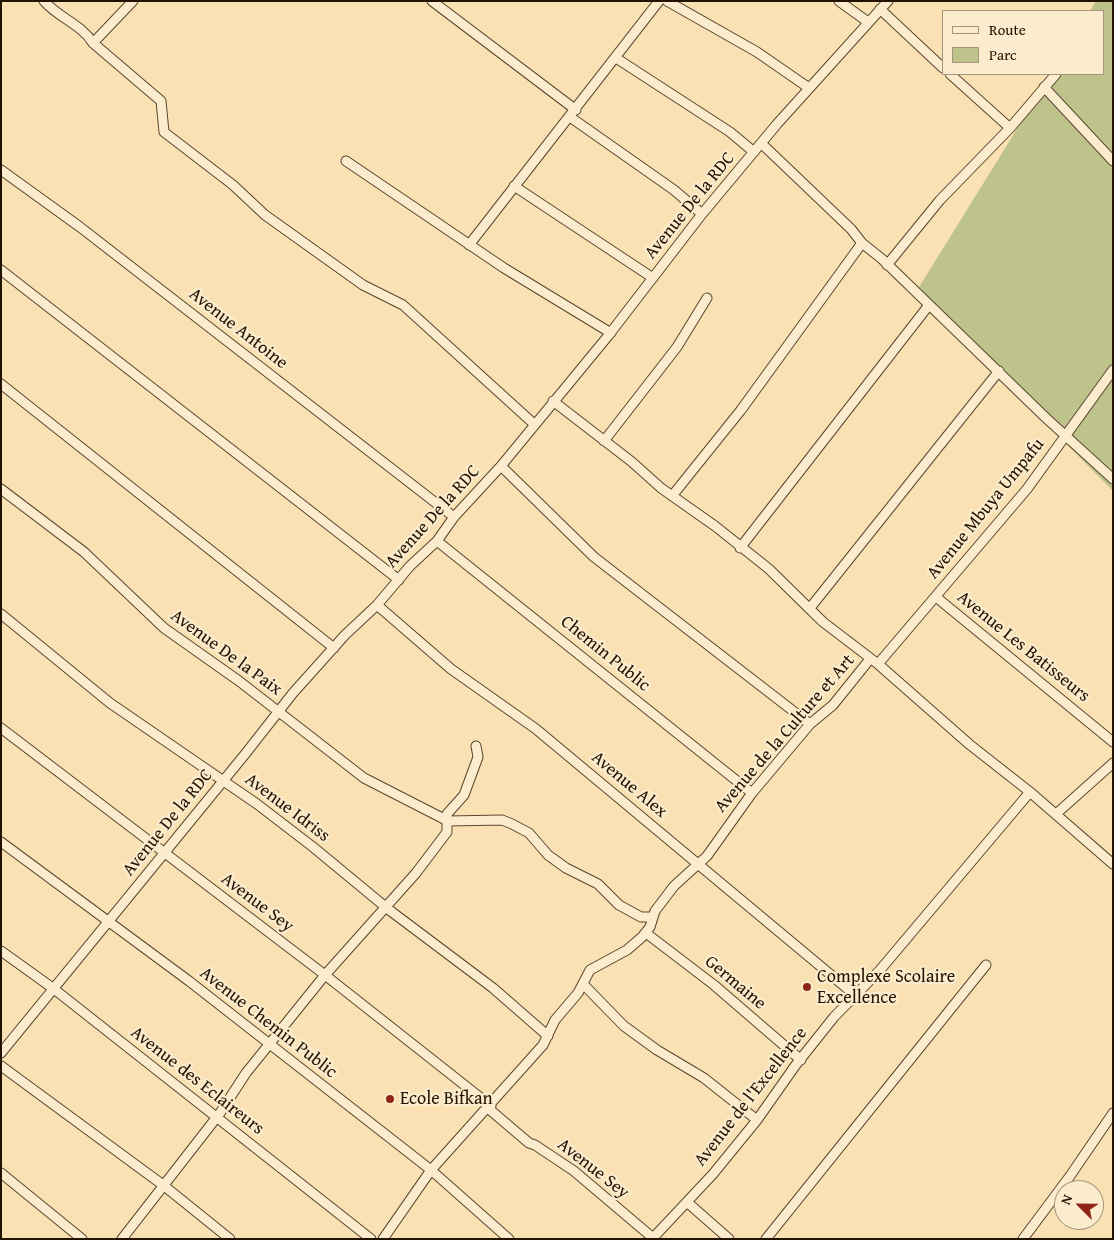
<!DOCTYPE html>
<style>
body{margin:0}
#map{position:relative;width:1114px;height:1240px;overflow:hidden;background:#fae1b3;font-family:"Gentium Book Plus",serif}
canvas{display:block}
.frame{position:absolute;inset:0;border:2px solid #221200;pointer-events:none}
.legend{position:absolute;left:942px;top:10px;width:162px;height:65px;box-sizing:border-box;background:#fcecce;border:1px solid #a5957c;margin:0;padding:6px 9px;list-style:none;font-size:15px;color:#221200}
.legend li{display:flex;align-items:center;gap:10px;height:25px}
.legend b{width:25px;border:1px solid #a5957c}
.north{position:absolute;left:1054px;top:1180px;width:50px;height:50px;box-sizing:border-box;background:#fcecce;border:1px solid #a5957c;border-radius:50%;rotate:293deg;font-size:14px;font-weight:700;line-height:20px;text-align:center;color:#221200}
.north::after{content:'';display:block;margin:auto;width:18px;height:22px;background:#8f2418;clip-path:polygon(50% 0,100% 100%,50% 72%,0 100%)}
</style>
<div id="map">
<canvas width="1114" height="1240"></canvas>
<div class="frame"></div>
<ul class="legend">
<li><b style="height:6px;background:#fcecce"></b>Route</li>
<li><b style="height:14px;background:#bec38c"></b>Parc</li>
</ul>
<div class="north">N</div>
</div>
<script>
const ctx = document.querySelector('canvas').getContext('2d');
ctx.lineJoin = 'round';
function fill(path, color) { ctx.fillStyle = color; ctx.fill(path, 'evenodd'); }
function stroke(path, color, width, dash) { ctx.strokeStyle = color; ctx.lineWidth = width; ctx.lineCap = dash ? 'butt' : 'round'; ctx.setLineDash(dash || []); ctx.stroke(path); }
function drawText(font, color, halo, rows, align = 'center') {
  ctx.font = font + ' "Gentium Book Plus",serif'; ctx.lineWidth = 4.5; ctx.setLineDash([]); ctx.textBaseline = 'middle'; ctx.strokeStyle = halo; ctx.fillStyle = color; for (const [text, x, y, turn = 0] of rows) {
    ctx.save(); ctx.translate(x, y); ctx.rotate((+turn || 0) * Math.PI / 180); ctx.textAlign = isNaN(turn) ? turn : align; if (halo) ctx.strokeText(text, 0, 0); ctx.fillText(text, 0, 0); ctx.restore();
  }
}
fill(new Path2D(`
 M1096,1H1113V491L916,292L1051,74H1103V11H1090Z`), '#bec38c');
const minor = new Path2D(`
 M44,1C59,18 81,24 93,43L161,101L164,132L233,185L265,215L363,285L403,305L534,424
 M432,1L576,110
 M667,1L757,52L809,88
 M839,1L868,22
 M880,9L943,68
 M93,43L133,1
 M616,58L730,132L754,152
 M950,74L1010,128
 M1044,87L1113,161
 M570,117L674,190L702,214
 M762,144L851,229L862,243L882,259L1046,418L1113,479
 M346,161L504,268L611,333
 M1,170L80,227L454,517
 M514,186L653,278
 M469,245L659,1
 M887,265L940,200L1010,128L1056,74
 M1,270L399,580
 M1,384L334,648
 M553,401L632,462L661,488L715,526L769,569L823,622L878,664L969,744L1030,792L1113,864
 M604,441L677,347L707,298
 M501,466L594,557L810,724
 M1,489L84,552L164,628L239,681L364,778L448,821L502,820L512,824L529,833L548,855L566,868L598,884L619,905L641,917H652
 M672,496L741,410L862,243
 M437,541L752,793
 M740,548L929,305
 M936,597L1113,742
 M377,605L451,669L536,729L855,995
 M810,608L999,371
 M1,614L110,703L257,804L313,847L388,909L493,988L548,1036
 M878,664L1027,489L1113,370
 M1,728L325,975L491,1106
 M1056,814L1113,763
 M1,842L189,981L431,1170L509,1239
 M646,933L714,985L801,1060
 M1,951L54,989L371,1239
 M583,984L624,1026L657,1050L704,1078L757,1120
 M1,1053L246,753L293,693L345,635L377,605L410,566L437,541L454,517L501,466L608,336L702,214L777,124L888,1
 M1,1066L163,1185L230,1239
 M489,1109L529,1143L535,1145L574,1171L653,1238
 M1,1173L82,1239
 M688,1203L729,1239
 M122,1239L220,1113L246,1073L325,975L416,873L447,832V814L464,795L478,757L476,746
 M383,1239L431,1170L543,1045L555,1020L578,993L590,970L627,950L642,937L650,927L655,911L674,886L707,856L752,793L810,724L833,705L870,659
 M652,1239L713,1174L757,1120L795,1066L834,1017L880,970L1030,792
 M766,1239L986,965
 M1023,1239L1070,1176L1113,1113`);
stroke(minor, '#58462d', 11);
stroke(minor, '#fcecce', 9);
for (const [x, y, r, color] of [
 [807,987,5,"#8f2418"],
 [390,1099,5,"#8f2418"]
]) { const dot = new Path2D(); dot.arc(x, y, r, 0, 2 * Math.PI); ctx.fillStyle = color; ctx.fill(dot); stroke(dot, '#fcecce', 2); }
drawText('18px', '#221200', '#fcecce', [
 ["Avenue De la RDC",690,206,-51],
 ["Avenue Antoine",238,329,38],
 ["Avenue Mbuya Umpafu",986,509,-51],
 ["Avenue De la RDC",433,517,-48],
 ["Avenue Les Batisseurs",1023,647,39],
 ["Avenue De la Paix",226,653,36],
 ["Chemin Public",605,654,39],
 ["Avenue de la Culture et Art",785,734,-49],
 ["Avenue Alex",629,785,40],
 ["Avenue Idriss",287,808,37],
 ["Avenue De la RDC",168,823,-51],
 ["Avenue Sey",257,903,37],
 ["Germaine",735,983,40],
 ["Avenue Chemin Public",268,1023,38],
 ["Avenue des Eclaireurs",197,1081,38],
 ["Avenue de l'Excellence",751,1097,-52],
 ["Avenue Sey",593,1169,38]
]);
drawText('18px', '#221200', '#fcecce', [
 ["Complexe Scolaire",817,977],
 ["Excellence",817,998],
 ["Ecole Bifkan",400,1099]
], 'left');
</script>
